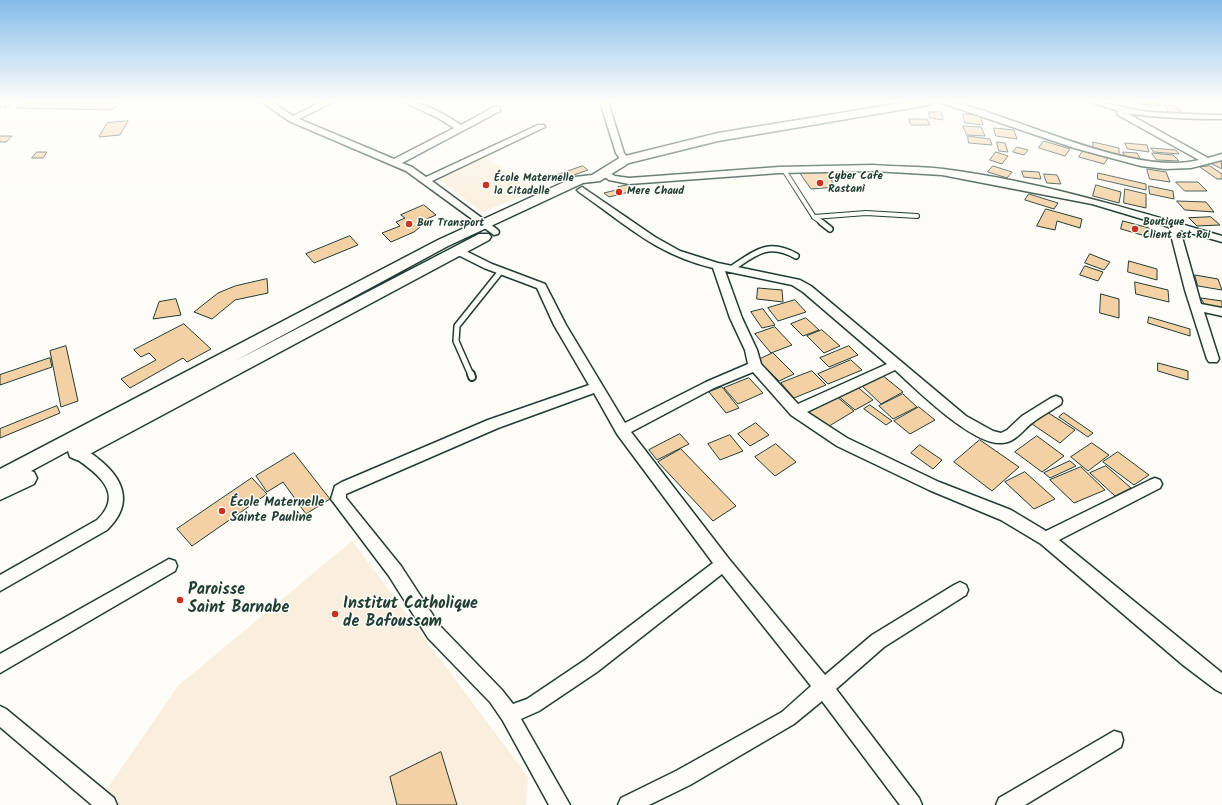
<!DOCTYPE html>
<meta charset="utf-8">
<style>
body{margin:0}
canvas{display:block;background:#fdfcf7}
</style>
<canvas width="1222" height="805"></canvas>
<script>
const ctx = document.querySelector('canvas').getContext('2d');
ctx.lineJoin = 'round';
function fill(path, color) { ctx.fillStyle = color; ctx.fill(path, 'evenodd'); }
function stroke(path, color, width, dash) { ctx.strokeStyle = color; ctx.lineWidth = width; ctx.lineCap = dash ? 'butt' : 'round'; ctx.setLineDash(dash || []); ctx.stroke(path); }
function drawText(font, color, halo, rows, align = 'center') {
  ctx.font = font + ' Kalam,sans-serif'; ctx.lineWidth = 3; ctx.setLineDash([]); ctx.textBaseline = 'middle'; ctx.strokeStyle = halo; ctx.fillStyle = color; for (const [text, x, y, turn = 0] of rows) {
    ctx.save(); ctx.translate(x, y); ctx.rotate((+turn || 0) * Math.PI / 180); ctx.textAlign = isNaN(turn) ? turn : align; if (halo) ctx.strokeText(text, 0, 0); ctx.fillText(text, 0, 0); ctx.restore();
  }
}
fill(new Path2D(`
 M487,157L535,191L482,212L437,178Z
 M352,541L528,777L526,805H96L178,686Z`), '#faefde');
const building = new Path2D(`
 M24,102H121L112,110L17,108Z
 M1138,102H1159L1161,106L1139,104Z
 M1164,105H1174L1184,114H1170Z
 M929,112H941L943,120L930,118Z
 M963,114L980,115L983,125L965,123Z
 M909,119H927L930,125H911Z
 M128,121L120,135L99,137L107,123Z
 M963,126L981,127L985,136L967,135Z
 M994,128L1014,130L1017,139L996,136Z
 M0,136H12L6,142H0Z
 M968,136L990,139L992,145L969,143Z
 M1044,141L1070,149L1065,156L1039,148Z
 M997,142L1005,143L1008,152L999,151Z
 M1093,142L1119,148V156L1094,150Z
 M1125,143L1147,145L1149,152L1128,149Z
 M1017,147L1028,150L1024,155L1013,152Z
 M1151,148L1176,150L1179,154L1154,152Z
 M1083,151L1108,158L1104,164L1079,157Z
 M37,152H47L43,158H32Z
 M996,152L1008,156L1002,164L990,160Z
 M1123,152L1137,153L1141,160L1127,159Z
 M1152,153L1173,155L1179,161L1157,160Z
 M1221,160L1222,169L1212,164Z
 M583,166L588,170L554,182L548,178Z
 M993,166L1012,172L1007,178L988,172Z
 M1210,166L1222,174V179H1217L1200,167Z
 M1147,169L1166,172L1170,182L1150,179Z
 M830,171L837,179L831,180L836,187L811,189L799,172Z
 M1022,171L1039,172L1041,179L1024,177Z
 M1098,173L1146,184V190L1098,179Z
 M1044,174L1057,175L1061,184L1047,183Z
 M1176,182H1198L1207,191H1185Z
 M629,185L633,191L609,197L604,193L620,189L618,187Z
 M1096,185L1121,192L1119,203L1093,196Z
 M1149,186L1173,191L1174,199L1150,194Z
 M1125,189L1146,194V208L1124,203Z
 M1029,194L1058,203L1054,209L1025,200Z
 M1177,201L1206,202L1214,212L1185,210Z
 M424,205L436,215L420,222V227L414,232L391,242L382,233L400,226L396,222L405,218L401,215Z
 M1046,209L1082,219L1080,228L1057,221L1055,230L1037,226Z
 M1211,217L1220,225L1197,226L1189,218Z
 M1123,221L1149,228V237L1121,229Z
 M350,236L358,245L314,263L306,254Z
 M1090,254L1110,262L1104,270L1085,263Z
 M1129,261L1157,269V280L1128,272Z
 M1085,266L1103,272L1098,281L1080,275Z
 M1195,275L1218,279L1222,290L1198,286Z
 M267,279L268,293L235,300L212,319L194,312L218,293L235,286Z
 M1135,282L1168,290L1169,302L1136,294Z
 M758,288L782,290L783,302L757,299Z
 M1101,294L1119,299V318L1100,313Z
 M1201,298L1222,301V310L1207,308Z
 M176,299L181,315L153,319L159,302Z
 M795,300L806,312L778,321L768,308Z
 M763,309L775,325L762,328L751,312Z
 M1149,317L1190,329V336L1148,323Z
 M806,318L819,330L803,336L791,324Z
 M184,324L211,349L187,362L183,358L130,388L121,379L156,360L149,353L141,357L134,350Z
 M775,327L792,345L771,353L755,334Z
 M822,330L840,346L824,353L807,336Z
 M66,346L78,401L61,407L50,351Z
 M849,346L858,355L829,367L820,358Z
 M773,353L794,374L779,381L758,360Z
 M50,358L52,367L0,385V375Z
 M851,360L862,370L828,384L818,374Z
 M1158,363L1188,371V380L1158,371Z
 M812,371L826,385L794,398L781,383Z
 M882,375L903,392L881,404L861,385Z
 M749,378L763,393L738,404L724,388Z
 M855,385L873,400L855,410L837,395Z
 M722,387L739,408L726,413L709,392Z
 M903,394L917,407L893,419L879,406Z
 M836,396L854,411L826,428L807,412Z
 M870,405L892,421L886,425L864,409Z
 M57,406L60,413L0,438V429Z
 M919,407L935,420L910,434L894,421Z
 M1047,412L1075,430L1060,443L1032,424Z
 M1064,413L1093,433L1088,437L1059,417Z
 M756,423L769,435L750,446L738,434Z
 M680,434L689,444L657,460L649,450Z
 M730,435L743,451L720,460L708,444Z
 M1037,436L1064,456L1042,472L1015,452Z
 M980,440L1019,467L992,491L954,462Z
 M1092,443L1109,455L1088,471L1071,457Z
 M776,444L796,462L775,476L755,457Z
 M920,445L942,460L933,469L911,453Z
 M681,449L736,506L713,521L658,462Z
 M1118,452L1149,475L1134,485L1103,462Z
 M294,453L330,499L306,514L283,482L267,492L256,476Z
 M1070,461L1076,466L1050,478L1044,473Z
 M1106,466L1131,488L1115,496L1090,473Z
 M1081,467L1105,490L1074,503L1050,480Z
 M1025,472L1055,499L1034,509L1005,482Z
 M252,478L267,494L192,546L177,529Z
 M441,752L457,805H397L390,777Z`);
fill(building, '#f4d1a4');
stroke(building, '#1f3d34', 1);
const laneFar2 = new Path2D(`
 M784,170L814,217L823,223
 M814,217L866,213L917,216`);
const laneFar1 = new Path2D(`
 M821,222L830,229
 M731,269C755,253 768,240 796,256
 M471,375L456,341L457,326L501,271`);
const lane = new Path2D(`
 M471,374L472,377`);
const street = new Path2D(`
 M262,102H272L293,116L322,102H333L299,119L394,159L454,128L438,118L404,102C425,102 444,114 461,125L494,107H500V111L402,163L412,167L426,177L538,125H544L545,127L432,181L498,230L499,232L498,234L494,235L406,171L289,121Z
 M600,102H608L624,153L629,160L628,162H622L616,153Z
 M939,102C962,102 985,111 1007,119C1058,136 1147,174 1199,160L1118,115L1117,113L1119,111L1090,102C1108,102 1124,108 1142,111C1168,114 1195,114 1222,115V119C1190,119 1158,118 1127,113L1208,158L1222,154V160L1191,168L1165,169L1141,166L1074,148Z
 M873,165C896,167 920,166 943,169C1038,181 1130,209 1222,236V242L1180,230L1201,304L1222,308V316L1204,312L1219,359L1217,362H1209L1207,359L1185,290L1169,227L1092,204L942,175L873,171L779,173L629,184L609,180L599,173L604,170L615,176L629,178L779,167Z
 M582,187L655,237L680,251L718,263L800,280L811,286L966,416L993,431L1001,433L1007,430L1022,416L1051,398L1056,396L1061,398L1062,401L1061,404C1051,411 1041,416 1032,423C1023,430 1016,442 1002,443C973,446 916,389 895,370L807,412L847,438L939,482L1011,510L1046,531L1150,480L1155,478L1160,480L1162,484L1160,488L1059,540L1222,673V693L1216,690L1183,665L1041,544L1001,520L929,490L837,446L791,415L753,372L714,388L631,432L729,559L825,675L872,635L954,585L960,582L966,585L968,590L966,595L884,647L836,689L919,798L922,805H900L822,701L794,724L690,785L649,805H618L621,798L676,771L782,712L811,686L722,574L597,672L539,711L521,719L570,805H549L503,721L490,702L428,638L389,576L331,499L335,486L342,482L488,420L589,385L554,325L537,288L484,268L454,253L453,251L454,249H462L492,264L545,284L566,325L625,423L706,382L748,364L745,350L730,318L713,268C655,254 627,225 579,192L577,190ZM725,271L792,285L803,292L887,364L798,404L761,364L757,350L742,318ZM594,393L617,434L713,563L585,660L527,699L513,704L502,690L440,626L401,566L346,498V494L498,428Z
 M77,446C86,449 94,455 101,461C126,482 132,506 107,530L0,591V575L97,520C126,493 96,472 72,456L70,452L72,448Z
 M169,559L175,561L177,566L175,571L0,673V654Z
 M0,706L6,709L114,798L117,805H92L0,727Z
 M1114,731L1121,733L1123,740L1121,747L1025,805H996L999,798Z`);
const secondary = new Path2D(`
 M908,102H934L929,105L718,141L629,163L600,181L583,183L448,246L235,361L479,234H489L491,237L489,240L84,457L77,460L70,457L68,451L31,471L34,472L37,478L34,484L0,500V469L438,240L575,177L592,175L621,157L718,133Z`);
stroke(laneFar2, '#1f3d34', 6);
stroke(laneFar1, '#1f3d34', 8);
stroke(lane, '#1f3d34', 10);
stroke(street, '#1f3d34', 3);
stroke(secondary, '#1f3d34', 3);
stroke(new Path2D(`
 M0,107L10,106`), '#1f3d34', 1.5, [2, 2]);
stroke(laneFar2, '#fdfcf7', 4);
stroke(laneFar1, '#fdfcf7', 5);
stroke(lane, '#fdfcf7', 6);
fill(street, '#fdfcf7');
fill(secondary, '#fdfcf7');
const sky = ctx.createLinearGradient(0, 0, 0, 215);
sky.addColorStop(0, '#84bcea');
sky.addColorStop(0.47, '#fefefb');
sky.addColorStop(1, '#fefefb00');
ctx.fillStyle = sky;
ctx.fillRect(0, 0, 1222, 215);
for (const [x, y, r, color] of [
 [820,183,4,"#c8321e"],
 [486,185,4,"#c8321e"],
 [619,192,4,"#c8321e"],
 [409,224,4,"#c8321e"],
 [1135,229,4,"#c8321e"],
 [222,511,4,"#c8321e"],
 [180,600,4,"#c8321e"],
 [335,614,4,"#c8321e"]
]) { const dot = new Path2D(); dot.arc(x, y, r, 0, 2 * Math.PI); ctx.fillStyle = color; ctx.fill(dot); stroke(dot, '#fdfcf7', 1.5); }
drawText('bold 11px', '#1f3d34', '#fdfcf7', [
 ["Cyber Cafe",828,177],
 ["Rastani",828,190],
 ["École Maternelle",494,179],
 ["la Citadelle",494,192],
 ["Mere Chaud",627,192],
 ["Boutique",1143,223],
 ["Client est Roi",1143,236],
 ["Bur Transport",417,224]
], 'left');
drawText('bold 13px', '#1f3d34', '#fdfcf7', [
 ["École Maternelle",230,504],
 ["Sainte Pauline",230,519]
], 'left');
drawText('bold 16px', '#1f3d34', '#fdfcf7', [
 ["Paroisse",188,591],
 ["Saint Barnabe",188,609],
 ["Institut Catholique",343,605],
 ["de Bafoussam",343,623]
], 'left');
</script>
